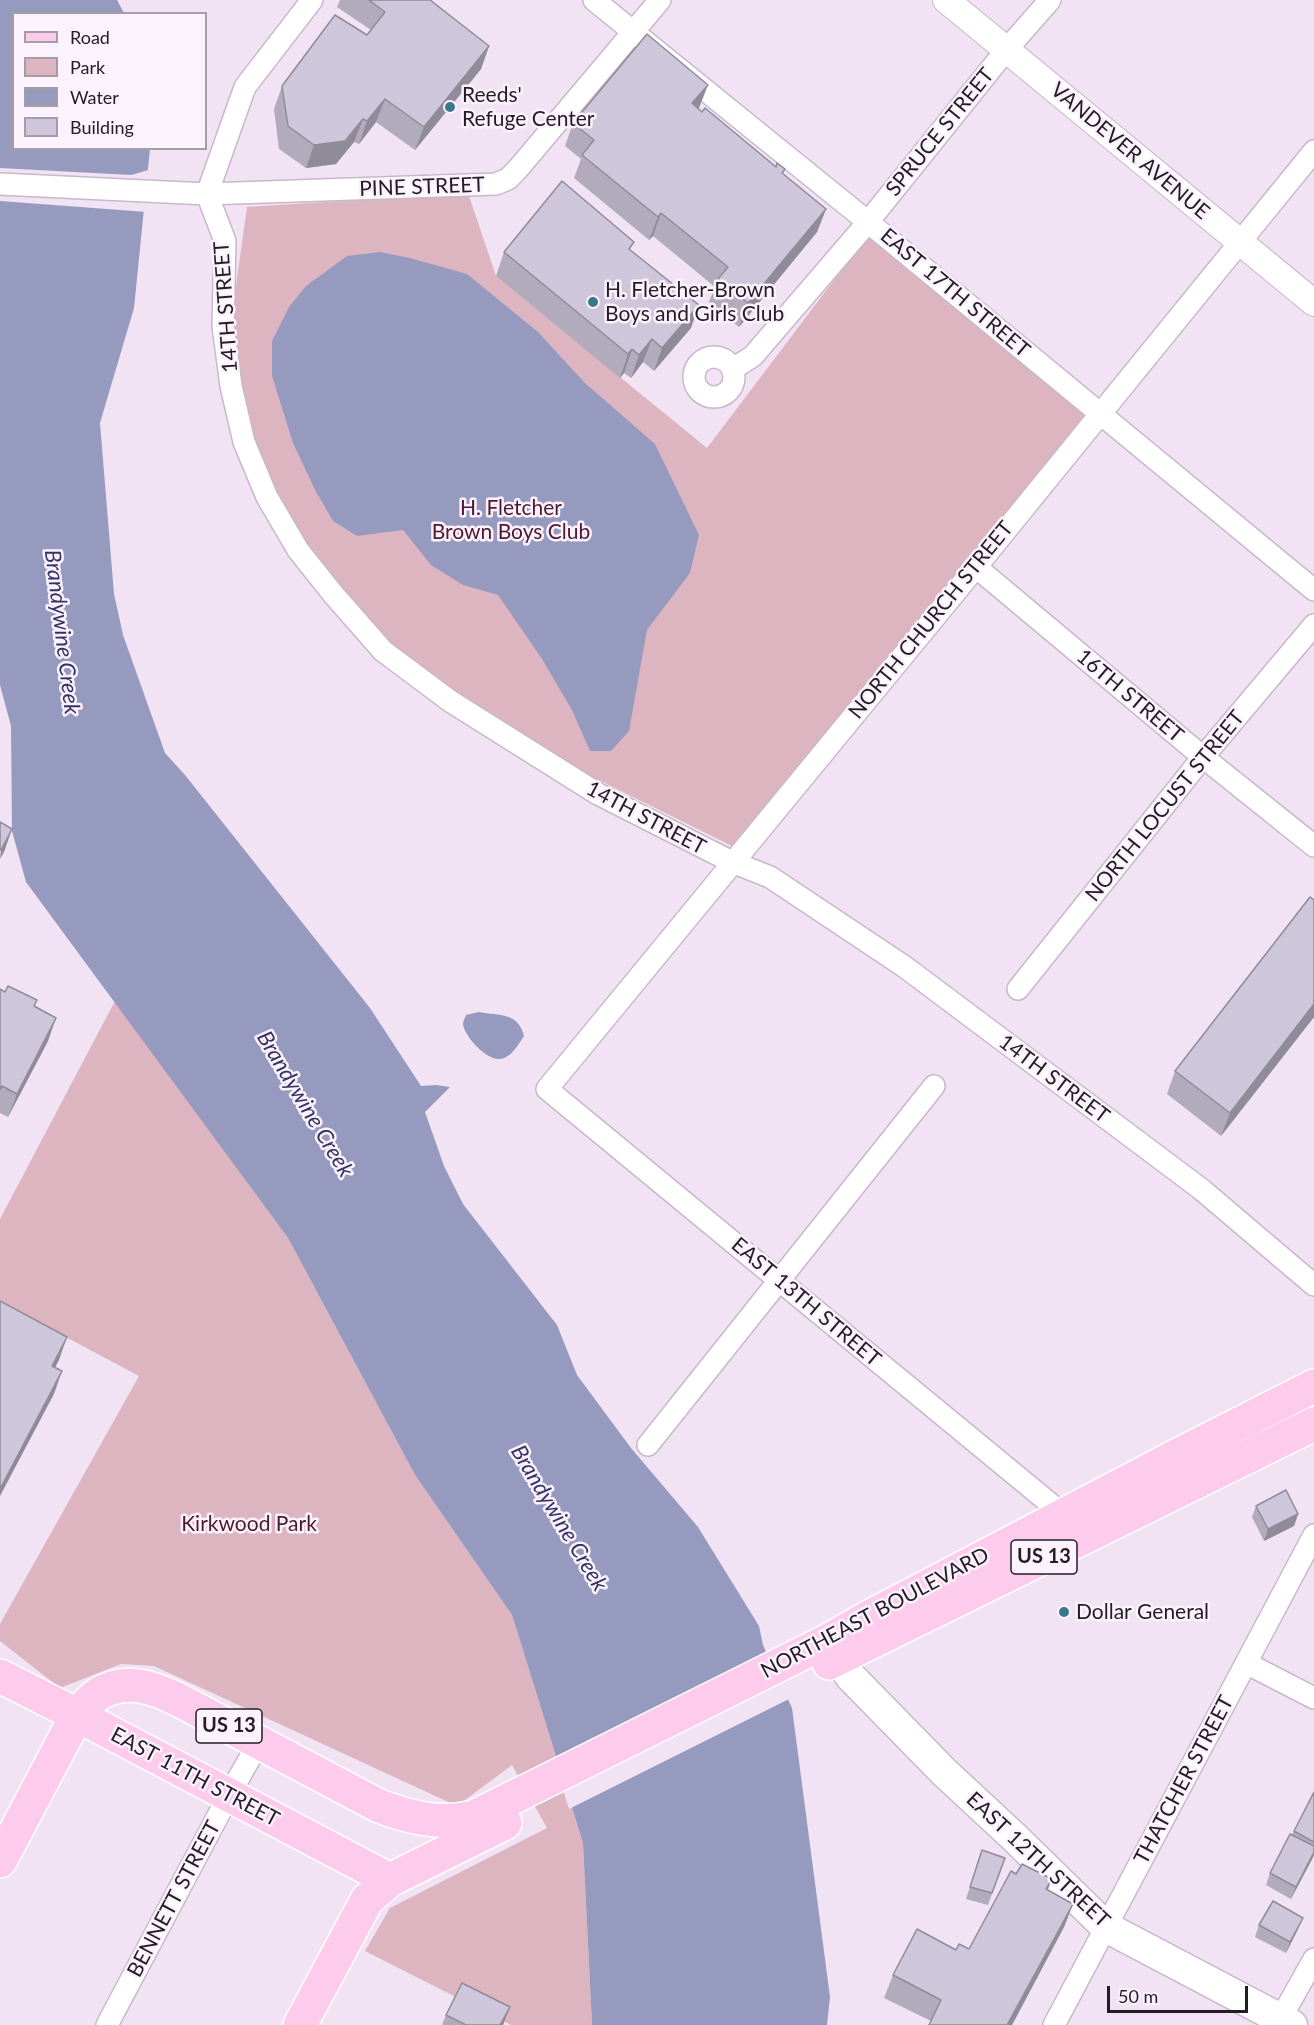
<!DOCTYPE html>
<style>
body{margin:0}
#map{position:relative;width:1314px;height:2025px;overflow:hidden;background:#f1e2f4;font-family:Lato,sans-serif}
canvas{display:block}
.legend{position:absolute;left:12px;top:12px;width:195px;height:138px;box-sizing:border-box;background:#fbf2fd;border:2px solid #a49da6;margin:0;padding:8px 10px;list-style:none;font-size:18px;color:#221d23}
.legend li{display:flex;align-items:center;gap:12px;height:30px}
.legend b{width:30px;border:2px solid #a49da6}
.scale{position:absolute;left:1107px;top:1986px;width:141px;height:27px;box-sizing:border-box;border:3px solid #221d23;border-top:0;padding-left:8px;font-size:18px;line-height:21px;white-space:nowrap;color:#221d23;-webkit-text-stroke:4px #fbf2fd;paint-order:stroke}
</style>
<div id="map">
<canvas width="1314" height="2025"></canvas>
<ul class="legend">
<li><b style="height:8px;background:#fdcbec"></b>Road</li>
<li><b style="height:16px;background:#ddb5c0"></b>Park</li>
<li><b style="height:16px;background:#979abf"></b>Water</li>
<li><b style="height:16px;background:#cec7db"></b>Building</li>
</ul>
<div class="scale">50 m</div>
</div>
<script>
const ctx = document.querySelector('canvas').getContext('2d');
ctx.lineJoin = 'round';
function fill(path, color) { ctx.fillStyle = color; ctx.fill(path, 'evenodd'); }
function stroke(path, color, width, dash) { ctx.strokeStyle = color; ctx.lineWidth = width; ctx.lineCap = dash ? 'butt' : 'round'; ctx.setLineDash(dash || []); ctx.stroke(path); }
function drawText(font, color, halo, rows, align = 'center') {
  ctx.font = font + ' Lato,sans-serif'; ctx.lineWidth = 5; ctx.setLineDash([]); ctx.textBaseline = 'middle'; ctx.strokeStyle = halo; ctx.fillStyle = color; for (const [text, x, y, turn = 0] of rows) {
    ctx.save(); ctx.translate(x, y); ctx.rotate((+turn || 0) * Math.PI / 180); ctx.textAlign = isNaN(turn) ? turn : align; if (halo) ctx.strokeText(text, 0, 0); ctx.fillText(text, 0, 0); ctx.restore();
  }
}
fill(new Path2D(`
 M468,193L496,276L707,448L868,235L1087,414L732,846L552,757L389,655L286,530L252,442L231,321L247,207Z
 M115,1001L288,1238L415,1475L512,1615L583,1843L592,2025H511L365,1951L390,1908L547,1828L512,1765L457,1806L154,1666L121,1664L60,1688L0,1641V1624L139,1376L0,1302V1219Z`), '#ddb5c0');
fill(new Path2D(`
 M0,0H117L124,13L14,14V148L150,149L134,308L100,423L114,594L123,635L165,753L185,775L370,1008L421,1086L436,1085L450,1087L425,1112L444,1166L463,1204L557,1325L577,1375L631,1448L698,1527L759,1626L763,1645L792,1708L830,1997L827,2025H592L583,1843L512,1615L415,1475L288,1238L26,882L12,831L11,726L0,685Z
 M380,252L410,258L467,274L538,332L585,383L655,444L699,535L690,573L647,630L629,731L611,751H590L572,710L542,659L498,595L463,585L431,565L403,530L357,536L333,521L315,490L293,443L272,376V341L289,307L306,286L347,256Z
 M479,1012C500,1016 518,1012 524,1036C518,1045 511,1058 500,1059C487,1061 464,1036 463,1024C463,1021 465,1018 466,1015Z`), '#979abf');
fill(new Path2D(`
 M0,168L131,175L152,169L147,212L0,201Z
 M770,1653L791,1698L569,1809L554,1762Z`), '#f1e2f4');
const minor = new Path2D(`
 M594,0L868,222L1314,590
 M0,184L207,194L496,184L508,179L517,170L660,0
 M207,194L225,241L223,326L231,386L244,442L267,497L298,550L333,594L383,651L450,701L598,794L732,862L770,877L905,967L1201,1189L1314,1285
 M207,194L245,87L312,0
 M694 377a20 20 0 1 1 40 0a20 20 0 1 1-40 0Z
 M733,369L753,356L868,222L1007,49L1050,0
 M976,567L1203,757L1314,846
 M1018,989L1203,757L1314,625
 M648,1445L934,1086
 M1064,1515L547,1089L976,567L1314,151
 M1246,1663L1314,1698
 M107,2025L229,1795L259,1742
 M1054,2025L1314,1535
 M1277,2025L1314,1959`);
const tertiary = new Path2D(`
 M946,0L1314,303`);
const secondary = new Path2D(`
 M827,1641L850,1676L944,1772L1014,1837L1106,1927L1292,2025`);
const primary = new Path2D(`
 M829,1663L1314,1424
 M0,1676L77,1715L390,1880
 M0,1861L77,1715C84,1708 90,1700 97,1695C124,1677 152,1687 177,1699L379,1806C411,1818 440,1825 474,1817L827,1641L869,1617L1180,1454L1314,1386
 M300,2025L367,1900L390,1880L505,1823`);
stroke(minor, '#c7b8ca', 24);
stroke(tertiary, '#c7b8ca', 28);
stroke(secondary, '#c7b8ca', 33);
stroke(primary, '#fff', 36);
stroke(minor, '#fff', 21);
stroke(tertiary, '#fff', 26);
stroke(secondary, '#fff', 30);
stroke(primary, '#fdcbec', 33);
fill(new Path2D(`
 M340,0H430L489,46L481,69L415,150L376,122L359,144L354,142L336,164L306,168L279,149L274,109L282,86L367,35L371,30L337,7Z
 M699,108V109L783,174L826,209L817,232L739,327L709,302L715,287L653,236L649,240L574,178L581,159L565,146L573,123Z
 M631,251L691,328L654,371L643,362L631,378L624,373L620,378L496,276L504,252Z
 M1314,900V1017L1221,1136L1167,1094L1175,1071Z
 M0,989L35,1007L48,1041L8,1117L0,1113Z
 M1256,1506L1298,1514L1294,1526L1264,1541L1252,1517Z
 M1314,1792V1856L1291,1899L1266,1885L1270,1873L1292,1835Z
 M982,1850L1005,1858L988,1905L966,1899Z
 M1016,1874L1052,1879L1048,1890L1073,1904L1064,1927L1012,2025H929L931,2021L884,1998L893,1975L956,1950L969,1949Z
 M1259,1925L1298,1929L1286,1953L1255,1937Z
 M510,2007L503,2025H442L446,2015Z`), '#b1abbc');
fill(new Path2D(`
 M489,46L481,69L415,150L424,127Z
 M708,85L699,108L684,126L692,103Z
 M385,99L376,122L359,144L367,121Z
 M363,119L354,142L336,164L306,168L314,145Z
 M826,209L817,232L739,327L748,303Z
 M661,213L653,236L649,240L658,217Z
 M699,305L691,328L654,371L662,348Z
 M652,339L643,362L631,378L639,355Z
 M632,349L624,373L620,378L628,354Z
 M12,829L4,852L0,859L1,850Z
 M1314,1004V1017L1221,1136L1230,1113Z
 M56,1018L48,1041L8,1117L17,1094Z
 M67,1337L59,1360L44,1389L52,1366Z
 M62,1371L54,1394L0,1496V1489Z
 M1298,1514L1294,1526L1264,1541L1268,1529Z
 M1314,1852L1312,1859L1291,1899L1296,1887Z
 M1073,1904L1064,1927L1012,2025H1007Z
 M1303,1918L1298,1929L1286,1953L1290,1942Z
 M510,2007L503,2025H500Z`), '#908b99');
const building = new Path2D(`
 M369,0H430L489,46L424,127L385,99L367,121L363,119L345,141L314,145L288,126L282,86L335,15L367,35L385,12Z
 M647,34L708,85L692,103L702,112L705,108L776,167L777,163L785,169L782,173L826,209L748,303L718,279L728,267L661,213L658,217L582,155L594,140L573,123Z
 M562,181L634,242L629,249L699,305L662,348L652,339L639,355L632,349L628,354L504,252Z
 M0,822L12,829L1,850H0Z
 M1310,897L1314,900V1004L1230,1113L1175,1071Z
 M8,986L37,1000L34,1006L56,1018L17,1094L2,1086L0,1090V989L5,992Z
 M0,1301L67,1337L52,1366L62,1371L0,1489Z
 M1286,1490L1298,1514L1268,1529L1256,1506Z
 M1314,1792V1842L1294,1831Z
 M1290,1834L1314,1846V1852L1296,1887L1270,1873Z
 M982,1850L1005,1858L992,1893L970,1887Z
 M1022,1864L1052,1879L1046,1889L1073,1904L1007,2025H929L941,2000L893,1975L917,1929L956,1950L959,1944L969,1949L1011,1871L1016,1874Z
 M1273,1901L1303,1918L1290,1942L1259,1925Z
 M462,1983L510,2007L500,2025H466L446,2015Z`);
fill(building, '#cec7db');
stroke(building, '#908b99', 1.5);
for (const [x, y, r, color] of [
 [450,107,6,"#39788d"],
 [593,302,6,"#39788d"],
 [1064,1612,6,"#39788d"]
]) { const dot = new Path2D(); dot.arc(x, y, r, 0, 2 * Math.PI); ctx.fillStyle = color; ctx.fill(dot); stroke(dot, '#fbf2fd', 2); }
for (const [x, y, w] of [
 [1044,1557,66],
 [229,1726,66]
]) { const box = new Path2D(); box.roundRect(x - w / 2, y - 17, w, 34, 4.5); ctx.fillStyle = '#fbf2fd'; ctx.fill(box); stroke(box, '#221d23', 1.5); }
drawText('bold 20px', '#221d23', null, [
 ["US 13",1044,1557],
 ["US 13",229,1726]
]);
drawText('21px', '#221d23', '#fbf2fd', [
 ["Reeds'",462,95],
 ["Refuge Center",462,119],
 ["H. Fletcher-Brown",605,290],
 ["Boys and Girls Club",605,314],
 ["Dollar General",1076,1612]
], 'left');
drawText('21px', '#221d23', '#fbf2fd', [
 ["SPRUCE STREET",940,132,-51],
 ["VANDEVER AVENUE",1130,151,40],
 ["PINE STREET",422,187,-2],
 ["EAST 17TH STREET",955,293,40],
 ["14TH STREET",226,307,-94],
 ["NORTH CHURCH STREET",931,620,-51],
 ["16TH STREET",1130,696,40],
 ["NORTH LOCUST STREET",1165,806,-51],
 ["14TH STREET",646,818,28],
 ["14TH STREET",1054,1079,37],
 ["EAST 13TH STREET",806,1302,40],
 ["NORTHEAST BOULEVARD",875,1613,-28],
 ["EAST 11TH STREET",195,1777,28],
 ["THATCHER STREET",1184,1780,-62],
 ["EAST 12TH STREET",1038,1860,43],
 ["BENNETT STREET",174,1899,-62]
]);
drawText('21px', '#4f192d', '#fbf2fd', [
 ["H. Fletcher",511,508],
 ["Brown Boys Club",511,532],
 ["Kirkwood Park",249,1524]
]);
drawText('italic 22px', '#333364', '#fbf2fd', [
 ["Brandywine Creek",62,632,83],
 ["Brandywine Creek",305,1104,59],
 ["Brandywine Creek",559,1518,59]
]);
</script>
